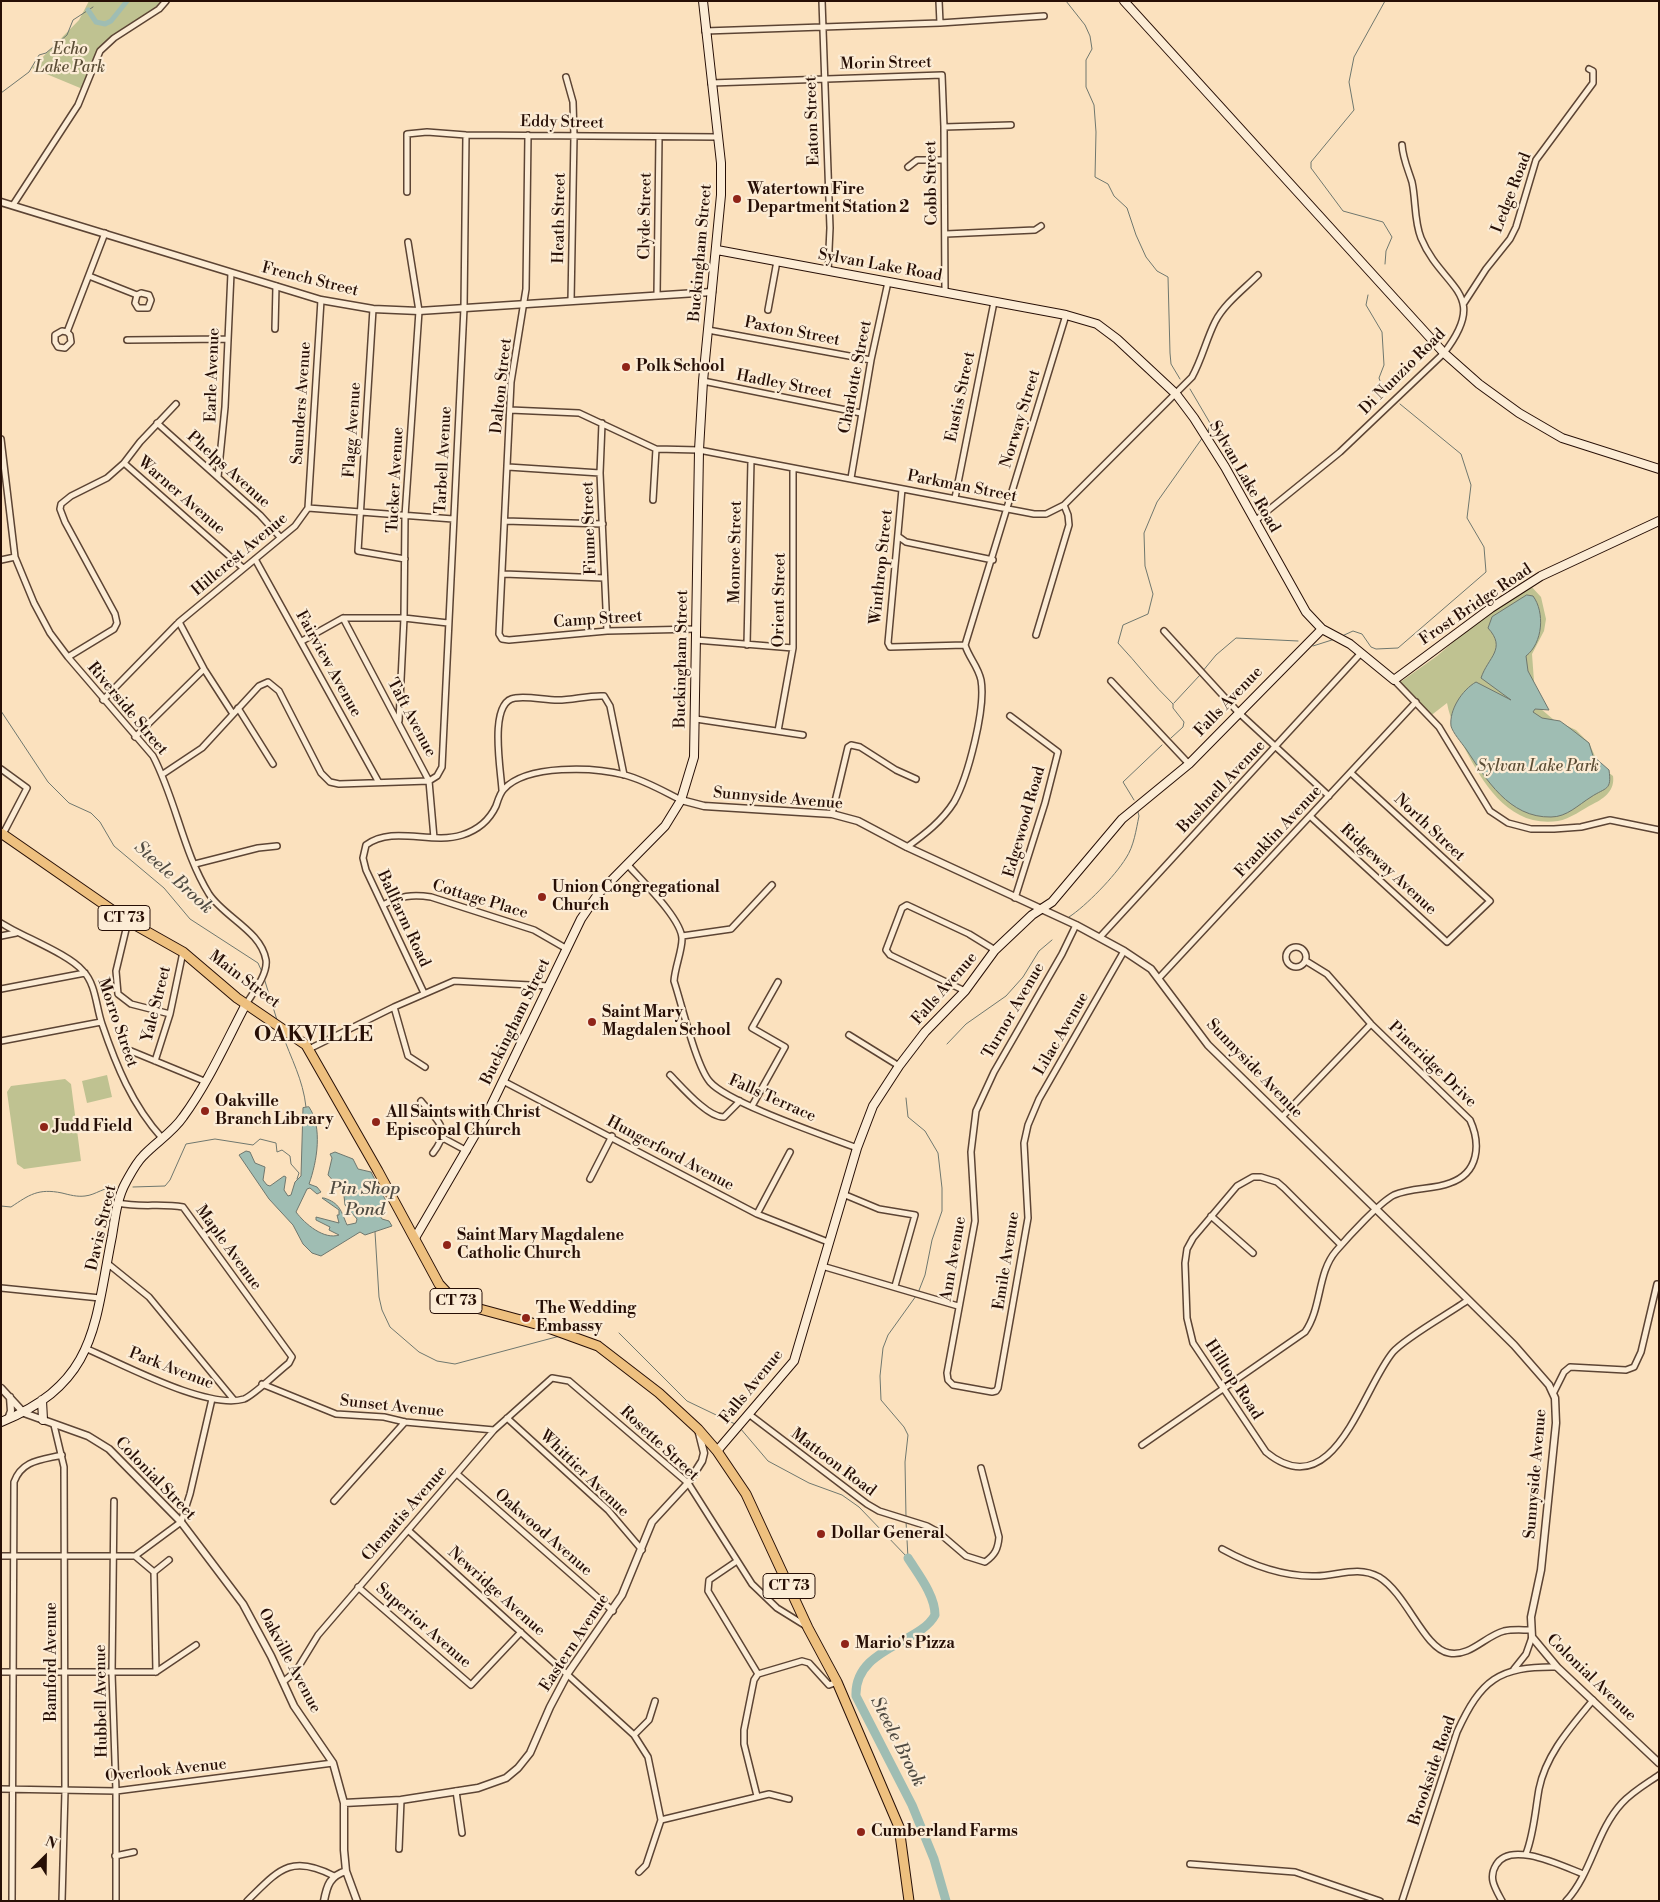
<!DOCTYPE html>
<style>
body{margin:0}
#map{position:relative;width:1660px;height:1902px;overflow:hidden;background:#fbe1be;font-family:"Libre Bodoni",serif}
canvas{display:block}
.frame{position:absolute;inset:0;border:2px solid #270f06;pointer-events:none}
.north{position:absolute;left:20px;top:1832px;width:50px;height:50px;-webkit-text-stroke:4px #fcecd5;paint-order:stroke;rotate:23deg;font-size:14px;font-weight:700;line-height:20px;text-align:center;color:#270f06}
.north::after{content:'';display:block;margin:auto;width:18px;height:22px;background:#270f06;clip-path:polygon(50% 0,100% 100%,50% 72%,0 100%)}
</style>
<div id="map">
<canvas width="1660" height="1902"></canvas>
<div class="frame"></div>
<div class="north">N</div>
</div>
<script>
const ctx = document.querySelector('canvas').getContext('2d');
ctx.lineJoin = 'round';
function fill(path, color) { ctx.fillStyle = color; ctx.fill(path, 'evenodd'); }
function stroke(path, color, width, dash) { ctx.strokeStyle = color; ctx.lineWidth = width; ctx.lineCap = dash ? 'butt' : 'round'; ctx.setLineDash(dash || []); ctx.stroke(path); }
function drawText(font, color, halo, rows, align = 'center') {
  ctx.font = font + ' "Libre Bodoni",serif'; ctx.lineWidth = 4.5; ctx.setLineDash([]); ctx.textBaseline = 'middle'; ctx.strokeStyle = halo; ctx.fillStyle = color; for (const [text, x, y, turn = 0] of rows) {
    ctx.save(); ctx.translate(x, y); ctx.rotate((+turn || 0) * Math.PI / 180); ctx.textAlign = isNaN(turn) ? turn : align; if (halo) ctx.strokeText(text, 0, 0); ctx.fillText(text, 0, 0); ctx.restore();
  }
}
fill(new Path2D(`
 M89,1H166L100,51L85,90L32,68L79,20Z
 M1530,585L1541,597L1546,619L1544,631L1532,654L1535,695L1541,709L1554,720L1576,730L1589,743L1599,765L1613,776C1615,790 1605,798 1593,804C1583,809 1570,819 1558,821C1510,828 1484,785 1465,749C1458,734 1450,720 1447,703L1429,717L1399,683L1437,656L1485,615Z
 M107,1075L112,1097L87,1103L82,1081Z
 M65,1079L71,1084L81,1161L24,1169L17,1164L7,1092L11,1086Z`), '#bfc291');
const water = new Path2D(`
 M1527,595L1533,596C1545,612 1543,643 1526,656L1528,671L1549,710L1535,709L1533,712L1542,718L1560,721L1571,729L1589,743L1593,756L1609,770C1612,791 1606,787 1591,797C1578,805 1567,817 1551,817C1509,818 1486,779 1466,749C1461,742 1453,733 1451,726C1449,710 1462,690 1476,682L1511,700L1481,678C1488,657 1507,649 1488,628L1492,617Z
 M309,1107C323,1127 317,1162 309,1184L317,1187L321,1192L317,1194L310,1188L307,1189L296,1212C305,1224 324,1240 339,1235L329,1230L330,1227L316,1220V1217L339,1223L337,1215H339V1210L322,1198H324C340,1203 341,1211 347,1225L356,1223L357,1219L345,1205L344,1196L339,1187L328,1175L332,1158L330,1154L335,1152L353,1159L358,1169L371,1172L386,1201L379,1214L382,1219L389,1221L392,1226L365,1235L360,1232L321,1256L312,1253L303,1244L293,1225L269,1199L239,1155L246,1151L250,1152L255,1163L265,1167L263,1180L267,1185L270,1186L284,1176L286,1177L284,1190L288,1196L291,1195L295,1182L301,1176L303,1108Z`);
fill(water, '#9fbdb3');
stroke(water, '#6f776e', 1);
stroke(new Path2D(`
 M1066,1L1085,25L1090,36L1092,49L1086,60V87L1094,105L1096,132L1095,177L1108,184L1114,196L1127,208L1136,235L1146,257L1157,271L1168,277L1170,353L1171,364L1180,379
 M1,93L29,72L39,55L46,53L67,35L73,20L93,7
 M1385,264L1386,251L1392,237L1383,222L1343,211L1311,168V162L1354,110L1349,82L1354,57L1385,1
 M1368,295L1366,305L1382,332L1384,365L1379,378L1384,392
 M1190,389L1210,423L1208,433
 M1342,636L1353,631L1362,634L1371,647L1376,649L1398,648L1486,572L1484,547L1467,518L1471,485L1461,454L1400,404
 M1313,646L1335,639
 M1202,672L1216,655L1236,638L1298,641
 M1174,703L1200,675
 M1173,704C1153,685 1137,663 1118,643L1123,625L1148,614L1153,594L1145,566L1144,533L1157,502L1203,437
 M1,711L48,782L69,803L91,813L100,822L114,846L164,888L190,919L258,963L262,972
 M1171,738L1183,727L1184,722L1173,708V704
 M1134,800L1123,782L1162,745
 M1069,917C1086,906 1115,876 1126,858C1134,846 1136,830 1139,816L1138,812
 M264,978L277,1020
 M282,1033C291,1059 303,1079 306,1107
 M947,1044L966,1024L1006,996L1023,977L1039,951L1052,940
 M906,1098L908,1117L925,1131L938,1153L942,1188V1211L932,1240L925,1275L918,1293
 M133,1187L165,1186L170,1180L186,1144L215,1139L253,1145L260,1139L276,1143L277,1152L282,1150L290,1156L291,1164L299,1173L297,1179
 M1,1206L11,1207C29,1195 38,1188 62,1193C70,1195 77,1197 85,1196C96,1195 105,1186 115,1188
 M375,1232L379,1297L382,1310L390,1327L419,1352L437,1361L455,1364L560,1336
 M571,1332L577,1329
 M619,1333L687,1401L735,1424
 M740,1428L768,1461L809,1483L842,1495L859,1507L908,1558
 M906,1517L905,1462L908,1435L904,1427L881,1400L880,1376L883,1348L888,1335L916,1296
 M906,1521L908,1558`), '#6f776e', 1);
stroke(new Path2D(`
 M88,10L96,22L105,24L111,21L127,1`), '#9fbdb3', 5);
stroke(new Path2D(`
 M908,1558C918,1574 935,1595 935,1615C920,1644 854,1648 856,1696L912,1805L934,1859L946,1901`), '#9fbdb3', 9);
const minor = new Path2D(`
 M822,1L830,228L828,271
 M940,23L1044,16
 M705,31L940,23L939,1
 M566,77L573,102L574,136L571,301
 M711,83L942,75L944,127L945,291
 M944,127L1011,125
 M528,135L526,289L511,382L499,634L502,639L509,640L607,631L697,629
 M908,167L917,160H944
 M407,192V134L427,132L466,135L718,137
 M13,205L78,105L100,51L114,38L159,9L166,1
 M946,234L1035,230L1041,226
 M89,276L137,295L135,303L138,308H148L151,300L149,295L141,293L137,295
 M657,295L659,137
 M1464,303L1486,269L1510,239L1516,227L1536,160L1593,83V71L1589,69
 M373,309L358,551L405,559
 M768,310L777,261
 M275,329L276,286
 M708,330L871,360
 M67,332L62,331L55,335V342L58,347L65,348L71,342L70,335L67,332L105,233
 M127,340L227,339
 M703,381L861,413
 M510,410L579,413L656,449L699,450L1034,514H1046L1064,505L1192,377C1202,359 1206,340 1215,322C1224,304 1244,289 1258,275
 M157,423L260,515L280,537
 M602,423L600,473L607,631
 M1,439L15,557L34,603L50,633L68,657L153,756C176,800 183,852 209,894C224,917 261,931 266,960C268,974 253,993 246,1004
 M124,463L243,568
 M508,467L600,473
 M218,477L225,407L231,273
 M851,478L871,360L888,282
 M902,489L888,643L890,647L965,645
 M955,498L994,302
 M653,500L656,449
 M308,508L321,300
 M505,521L603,524
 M1255,521L1340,452L1444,353C1491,292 1442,289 1421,238C1414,221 1416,200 1412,182C1408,169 1403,159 1402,145
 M899,537L906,542L993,560
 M255,559L378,781
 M1,560L15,557
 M504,574L604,578
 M343,618L429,781L434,838
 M179,622L204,669L233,714
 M1164,631L1238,712L1329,796
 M1036,635L1069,525L1068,515L1064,505
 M696,640L793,648
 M302,641L343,618H404L448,623
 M747,645L751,460
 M965,645L1066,315
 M68,657L114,629L117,623L115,614L65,522L60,509L61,504L71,496L107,478L124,463L140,442L176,404
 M1394,680L1439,727L1490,811L1508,823L1531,829H1554L1581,827L1610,820L1659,830
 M1111,681L1189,764
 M103,700L179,622L295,526L308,508L453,519
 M238,708L273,764
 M1010,716L1058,752L1045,803L1015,898
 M696,719L803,735
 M399,721L404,618L405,516L419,311L408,242
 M778,731L793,648V468
 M135,737L204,669
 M1,769L27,788L3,834
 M163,774L202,748L259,686L268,682L279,691L321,773L330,782L339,784L429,781L437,776L442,767L464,308L466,135
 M502,790C501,771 488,701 515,698C529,696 544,700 558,700C573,700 589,695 604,696L610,706L624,775
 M832,814L848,747L851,745L860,747L896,770L916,779
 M1311,817L1447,942L1490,901L1351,773
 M907,847C925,834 942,821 954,802C968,777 986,708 981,680C978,666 969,658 965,645
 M195,864L258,848L277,846
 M627,864C641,880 682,919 682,939C682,951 675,967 674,981C682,1005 696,1066 710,1082C728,1103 826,1136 857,1148
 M383,905C400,896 412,894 431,897L534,930L567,949
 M128,921L116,971L118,994L131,1004L170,1014
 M1,923C23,937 69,954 83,971C96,984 96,1007 102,1024C116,1065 132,1105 162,1138
 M1076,925L1062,954L994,1072L976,1111L971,1152L975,1221L947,1373L948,1380L953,1385L992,1392L996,1391L998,1388L1028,1218L1024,1143L1028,1125L1039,1099L1124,951
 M1,936L16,933
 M682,936L731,929L772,885
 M1100,937L1361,653
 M1286 957a10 10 0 1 1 20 0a10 10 0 1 1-20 0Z
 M1159,978L1416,702
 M1,989L85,973
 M965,991L890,955L886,950L902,908L907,905L969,934L995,950
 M424,993L366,870L363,858L366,845C393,825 431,845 462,835C478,830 489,821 496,806C498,800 500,793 504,789C527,764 594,767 625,775C644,780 663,791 681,800
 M394,1007L408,1056L425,1067
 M849,1035L899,1066
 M1,1041L101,1022
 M309,1049L394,1007L454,981L549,986
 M131,1051L204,1081
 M155,1061L170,1014L183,952
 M670,1075C681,1086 708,1118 724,1117L740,1101
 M503,1081L757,1214L828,1242
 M421,1101C438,1122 452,1128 433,1153
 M752,1106L785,1047L752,1028L778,982
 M1282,1117L1371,1024
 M443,1138L467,1151
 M590,1179L612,1136
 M843,1194L879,1209L915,1215L895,1286
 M757,1214L790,1152
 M1211,1216L1253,1253
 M1341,1245L1284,1188L1277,1182L1261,1177H1253L1237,1186L1193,1238L1187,1249L1185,1263L1187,1318L1193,1343L1266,1452C1334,1508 1362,1389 1393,1352C1406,1337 1450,1313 1468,1300
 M107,1263L149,1297L234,1400
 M822,1266L958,1306
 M1,1288L100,1298
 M87,1349C123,1364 207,1410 244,1399C253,1396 280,1370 289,1363L292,1357L183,1207C161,1203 140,1208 118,1203
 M262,1384L336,1414L384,1417L405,1422L494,1430
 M1554,1392L1564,1372L1570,1367L1626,1370L1634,1367L1641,1352L1657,1284
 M750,1415L867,1504L879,1511L927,1526L938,1532L966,1556L985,1562C995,1555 998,1549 999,1537L981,1468
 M507,1418L608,1510L642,1550
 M54,1425L64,1467L65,1791L62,1901
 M1142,1445L1305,1332C1322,1308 1317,1273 1336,1251C1348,1237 1380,1202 1394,1195C1412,1187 1432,1190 1450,1183C1479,1173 1481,1144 1470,1120L1371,1024L1327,974L1306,961
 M457,1474L613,1611
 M114,1501L112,1673L116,1791V1901
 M334,1501L405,1422
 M408,1530L634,1735L648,1757L661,1820L646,1865L639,1872
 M1222,1549C1251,1565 1283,1577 1316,1576C1337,1576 1358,1565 1379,1577C1407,1594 1424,1649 1449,1653C1470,1657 1485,1636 1504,1631C1513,1629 1522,1630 1530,1630
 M1,1556H135L154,1572
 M135,1556L181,1522L190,1494L212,1399
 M737,1561L709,1580L708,1591L758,1674L754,1680L744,1730V1744L757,1796
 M154,1572L156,1672
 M154,1572L169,1560
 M358,1587L471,1685L521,1632
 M1514,1669L1526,1654L1532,1637
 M1,1672H156
 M156,1672L196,1645
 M758,1674L802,1661L809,1663L829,1685L837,1682
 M283,1682L296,1671L318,1635L494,1430L552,1378L569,1381L688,1483L752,1584L777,1608L806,1626
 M634,1735L649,1720L655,1701
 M1,1789L116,1791L333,1763
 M456,1791L462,1833
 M661,1820L769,1794L789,1799
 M399,1849L401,1800
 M1526,1854C1534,1833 1535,1812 1539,1789C1546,1754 1571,1727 1593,1700
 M115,1856L134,1852
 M1190,1864L1295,1872L1380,1901
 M12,1901L14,1482C22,1460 41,1460 62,1455
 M247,1901C278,1871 290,1853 334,1876
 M1402,1901L1457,1732C1481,1680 1498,1666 1557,1667
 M1502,1901C1495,1888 1488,1878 1496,1865C1510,1840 1562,1866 1583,1874
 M1566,1901C1592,1873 1596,1831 1622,1803C1632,1792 1646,1784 1659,1775`);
const tertiary = new Path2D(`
 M1,202L321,300L373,309L419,311L712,292
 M681,800L704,806L832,814L858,821L907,847L1076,925L1124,951L1151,969L1208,1045L1423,1255L1514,1345L1549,1385L1555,1398L1556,1423L1541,1570L1531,1617L1532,1637L1557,1667L1659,1763
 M1,1388L24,1413L88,1436L109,1449L181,1522L243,1604L271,1656L294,1706L333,1763L344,1803V1850L346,1871L357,1901
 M8,1419L11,1411L10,1397
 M344,1803L401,1800L478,1788L506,1778L518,1768L530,1753L550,1707L568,1673L622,1595L652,1522L688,1483L702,1461L704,1453L699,1433
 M324,1901C327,1885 330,1876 346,1871`);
const secondary = new Path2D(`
 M1124,1L1444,353L1479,384L1519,413L1562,438L1659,469
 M717,250L1066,315L1097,324L1117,339L1176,394L1194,418L1225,467L1306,612L1322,629L1350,644L1394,680L1491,608L1541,576L1659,521
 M415,1238L486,1116L581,919L598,894L665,826L681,800L694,757L699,450L703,381L721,195V163L703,1
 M42,1400L43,1420
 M1,1422C97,1383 94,1326 112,1236C115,1218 117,1198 126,1182C131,1173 136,1163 143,1156C155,1143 173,1132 183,1117C208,1083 226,1042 246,1004
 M717,1451L794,1361L857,1148L873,1106L899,1066L925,1032L965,991L995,950L1032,915L1052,902L1122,819L1189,764L1322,629`);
const primary = new Path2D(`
 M1,833L128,921L183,952L237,998L306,1045L378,1171L439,1284L453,1299L465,1305L543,1326L598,1346L659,1393L698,1429L717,1451L746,1494L808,1628L837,1682L899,1827L909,1901`);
stroke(minor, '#5c4434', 8);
stroke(tertiary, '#5c4434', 9);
stroke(secondary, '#270f06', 10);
stroke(primary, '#270f06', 11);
stroke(minor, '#fcecd5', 5);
stroke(tertiary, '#fcecd5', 6);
stroke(secondary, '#fcecd5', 8);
stroke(primary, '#eec07f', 9);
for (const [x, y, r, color] of [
 [737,199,5,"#8f2418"],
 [626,367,5,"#8f2418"],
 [542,897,5,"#8f2418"],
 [592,1022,5,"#8f2418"],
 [205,1111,5,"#8f2418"],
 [376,1122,5,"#8f2418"],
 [44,1127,5,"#8f2418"],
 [447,1245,5,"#8f2418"],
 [526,1318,5,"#8f2418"],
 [821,1534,5,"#8f2418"],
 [845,1644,5,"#8f2418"],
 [861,1832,5,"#8f2418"]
]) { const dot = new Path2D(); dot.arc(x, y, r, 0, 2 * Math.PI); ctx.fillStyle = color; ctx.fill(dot); stroke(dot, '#fcecd5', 2); }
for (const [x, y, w] of [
 [124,918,52],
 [456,1301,52],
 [789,1586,52]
]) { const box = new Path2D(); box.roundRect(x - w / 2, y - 12.5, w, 25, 4); ctx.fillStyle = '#fcecd5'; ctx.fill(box); stroke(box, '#270f06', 1); }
drawText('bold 15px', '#270f06', null, [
 ["CT 73",124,918],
 ["CT 73",456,1301],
 ["CT 73",789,1586]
]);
drawText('italic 16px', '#5c4e37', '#fcecd5', [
 ["Echo",70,50],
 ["Lake Park",70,68],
 ["Sylvan Lake Park",1538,767]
]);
drawText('16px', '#270f06', '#fcecd5', [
 ["Morin Street",886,64,-1],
 ["Eaton Street",813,121,-92],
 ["Eddy Street",562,123,1],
 ["Cobb Street",932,183,-91],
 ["Ledge Road",1512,193,-69],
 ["Clyde Street",646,216,-89],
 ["Heath Street",560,218,-89],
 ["Buckingham Street",701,253,-85],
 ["Sylvan Lake Road",880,266,10],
 ["French Street",310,280,14],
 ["Paxton Street",792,332,11],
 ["Di Nunzio Road",1403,372,-45],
 ["Earle Avenue",213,375,-88],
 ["Charlotte Street",856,377,-79],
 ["Hadley Street",784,385,11],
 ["Dalton Street",502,386,-84],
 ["Eustis Street",961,397,-78],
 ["Saunders Avenue",302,403,-86],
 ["Norway Street",1021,419,-73],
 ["Flagg Avenue",353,430,-86],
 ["Tarbell Avenue",444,460,-87],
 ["Phelps Avenue",228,470,42],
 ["Sylvan Lake Road",1244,477,60],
 ["Tucker Avenue",396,480,-87],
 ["Parkman Street",962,487,11],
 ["Warner Avenue",181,496,41],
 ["Fiume Street",590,528,-92],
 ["Monroe Street",736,552,-89],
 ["Hillcrest Avenue",240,555,-40],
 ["Winthrop Street",882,567,-84],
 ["Orient Street",780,600,-89],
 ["Frost Bridge Road",1476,605,-34],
 ["Camp Street",598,620,-4],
 ["Buckingham Street",682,659,-89],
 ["Fairview Avenue",328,664,61],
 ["Falls Avenue",1229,702,-46],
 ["Riverside Street",127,709,50],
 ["Taft Avenue",411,718,62],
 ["Bushnell Avenue",1222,787,-47],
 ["Sunnyside Avenue",778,799,5],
 ["Edgewood Road",1025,822,-74],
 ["North Street",1429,828,43],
 ["Franklin Avenue",1279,832,-47],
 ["Ridgeway Avenue",1388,870,43],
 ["Cottage Place",480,900,17],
 ["Ballfarm Road",403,919,65],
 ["Main Street",244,980,37],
 ["Falls Avenue",945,989,-49],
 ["Yale Street",157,1004,-76],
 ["Turnor Avenue",1014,1011,-60],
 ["Buckingham Street",516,1022,-64],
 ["Morro Street",117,1023,71],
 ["Lilac Avenue",1062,1034,-60],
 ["Pineridge Drive",1432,1065,44],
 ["Sunnyside Avenue",1254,1069,46],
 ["Falls Terrace",772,1099,24],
 ["Hungerford Avenue",670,1154,28],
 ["Davis Street",102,1228,-77],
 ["Maple Avenue",228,1248,54],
 ["Ann Avenue",954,1259,-80],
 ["Emile Avenue",1007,1261,-81],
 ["Park Avenue",171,1369,21],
 ["Hilltop Road",1233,1380,57],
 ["Falls Avenue",752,1387,-51],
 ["Sunset Avenue",392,1407,6],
 ["Rosette Street",659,1444,43],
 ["Mattoon Road",833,1463,37],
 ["Whittier Avenue",584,1474,44],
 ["Sunnyside Avenue",1536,1474,-85],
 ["Colonial Street",155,1479,46],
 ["Clematis Avenue",405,1514,-49],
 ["Oakwood Avenue",543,1533,41],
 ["Newridge Avenue",496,1592,42],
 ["Superior Avenue",423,1626,41],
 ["Eastern Avenue",575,1643,-57],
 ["Oakville Avenue",289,1661,62],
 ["Bamford Avenue",52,1662,-90],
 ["Colonial Avenue",1591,1678,44],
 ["Hubbell Avenue",102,1701,-91],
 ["Overlook Avenue",166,1771,-6],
 ["Brookside Road",1433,1771,-71]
]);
drawText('bold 16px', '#270f06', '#fcecd5', [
 ["Watertown Fire",747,190],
 ["Department Station 2",747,208],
 ["Polk School",636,367],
 ["Union Congregational",552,888],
 ["Church",552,906],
 ["Saint Mary",602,1013],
 ["Magdalen School",602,1031],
 ["Oakville",215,1102],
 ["Branch Library",215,1120],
 ["All Saints with Christ",386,1113],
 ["Episcopal Church",386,1131],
 ["Judd Field",54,1127],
 ["Saint Mary Magdalene",457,1236],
 ["Catholic Church",457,1254],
 ["The Wedding",536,1309],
 ["Embassy",536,1327],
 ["Dollar General",831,1534],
 ["Mario's Pizza",855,1644],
 ["Cumberland Farms",871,1832]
], 'left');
drawText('italic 18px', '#514c43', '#fcecd5', [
 ["Steele Brook",173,878,42],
 ["Pin Shop",365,1190],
 ["Pond",365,1211],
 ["Steele Brook",897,1742,63]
]);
ctx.letterSpacing = '1px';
drawText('bold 21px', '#270f06', '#fcecd5', [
 ["OAKVILLE",314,1036]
]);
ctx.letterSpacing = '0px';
</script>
